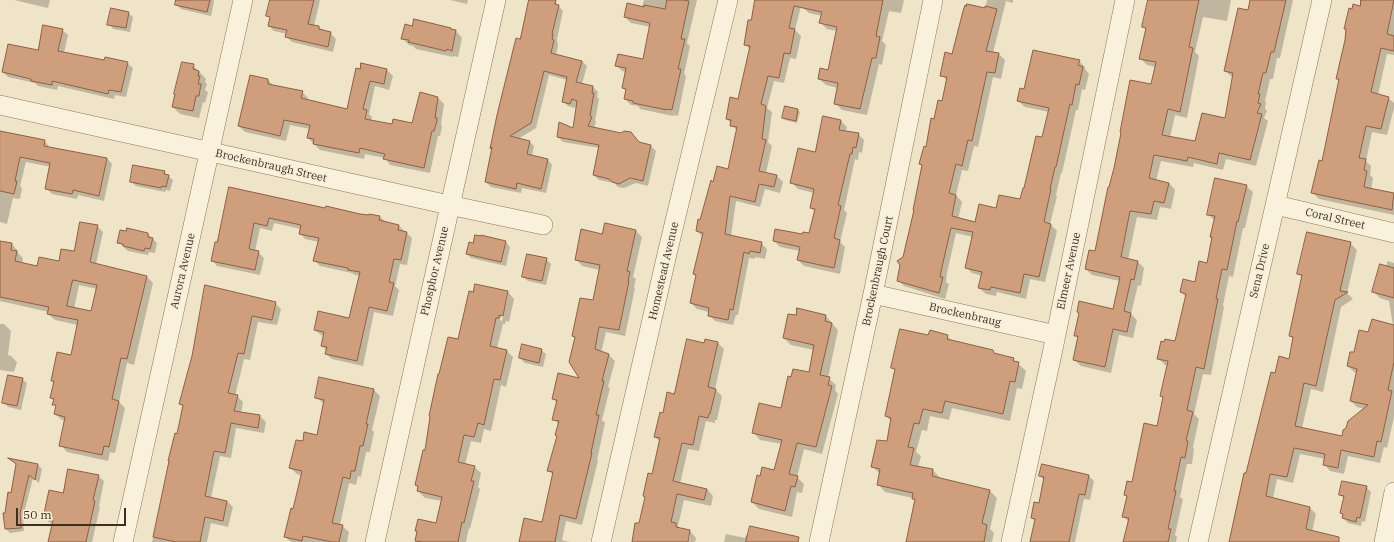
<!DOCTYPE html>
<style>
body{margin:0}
#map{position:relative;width:1394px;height:542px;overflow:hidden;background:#f0e4c8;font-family:"IBM Plex Serif",serif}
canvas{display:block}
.scale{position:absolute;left:16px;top:508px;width:110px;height:18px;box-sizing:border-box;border:2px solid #3d2e20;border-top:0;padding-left:5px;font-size:12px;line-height:14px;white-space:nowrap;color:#3d2e20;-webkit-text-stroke:3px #f7eed8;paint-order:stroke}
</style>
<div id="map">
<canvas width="1394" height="542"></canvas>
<div class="scale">50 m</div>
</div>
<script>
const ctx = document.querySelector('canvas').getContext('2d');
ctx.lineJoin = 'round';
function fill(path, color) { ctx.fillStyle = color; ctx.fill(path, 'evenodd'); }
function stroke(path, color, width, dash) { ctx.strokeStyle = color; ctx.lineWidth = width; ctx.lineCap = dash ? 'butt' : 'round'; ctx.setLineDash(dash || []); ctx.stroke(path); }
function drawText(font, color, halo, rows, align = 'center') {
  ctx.font = font + ' "IBM Plex Serif",serif'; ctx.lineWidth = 3.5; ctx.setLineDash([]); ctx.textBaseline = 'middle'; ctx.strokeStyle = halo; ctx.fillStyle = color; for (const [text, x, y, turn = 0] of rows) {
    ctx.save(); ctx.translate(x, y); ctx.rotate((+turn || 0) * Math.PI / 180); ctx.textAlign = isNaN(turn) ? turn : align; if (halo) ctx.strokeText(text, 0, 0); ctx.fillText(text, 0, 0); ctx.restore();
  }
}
fill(new Path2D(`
 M14,0H50L48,8Z
 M178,0H213L214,1L211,16L181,9L177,5Z
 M271,0H320L314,26L319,27L323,31L330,33L336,39L333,52L292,42L286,36L287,34L274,31L269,26L271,19L268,16Z
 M450,0H468L467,4Z
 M530,0H546L555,2L563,11L557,39L558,46L556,55L582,61L587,66L582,84L593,87L598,92L597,97L599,99L595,121L596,122L594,129L651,146L656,151L648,186L636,183L624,188L618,187L614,183L599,180L594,175L600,148L563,142L558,137L574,129L578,103H577L575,108L568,106L563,101L567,80L549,75L536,128L518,139L529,141L534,146L532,156L548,160L552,165L546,193L522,188L521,193L491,187L486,182L492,150L491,148L498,115L521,40Z
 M644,0H700H697L687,43L690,46L684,74L686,76L678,116L674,115L673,116L640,109L638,106L631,105L625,99L627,92L623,88L626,72L622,71L616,65L643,60L651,27L631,23L625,17L642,7Z
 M756,0H904L901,13L889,11L882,41L886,45L882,65L879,64L867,115L842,110L835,103L838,88L826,85L819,79L829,71L837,31L827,29L820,22L822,16L809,13L801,6L795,30L801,36L796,59L790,58L784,83L774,81L767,108L772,112L768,142L772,146L766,173L777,176L783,182L780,193L765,189L760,207L736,201L731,236L761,243L767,249L765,259L755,257V259L749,258L738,315H736L733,325L715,321L709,315V312L697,309L691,303L697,277L694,274L703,237L697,231L714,183L729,170L737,131L727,119L739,100L751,50L745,45Z
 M987,0H1013V3L1006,1L993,53L999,54L1005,60L1001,79L993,77L978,147L974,146L968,171L962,170L956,195L962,202L958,219L976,223L997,209L1021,201L1043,138L1049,112L1025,107L1018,101L1025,90L1079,61L1085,67V69L1089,74L1085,90L1082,89L1078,110H1076L1062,173H1061L1056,195L1057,196L1050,224L1057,231L1045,282L1030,279L1026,299L997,292L996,296L986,294L979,288L982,276L972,273L966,267L973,237L956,233L947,273L946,282L949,284L945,299L904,286L898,280L904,258L923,166L921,164L935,120L943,102L947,81L942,75L953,55L985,9Z
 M1149,0H1231L1227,21L1203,17L1195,52L1199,56L1187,118L1175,115L1170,138L1195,142L1226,119L1233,78L1225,71L1248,12L1251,0H1293L1280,58H1277L1273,79H1270L1265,101L1266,102L1265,109L1267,111L1264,118L1268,121L1256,166L1226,159L1223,170L1194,163L1193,167L1161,161L1156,181L1169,183L1175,190L1171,209L1160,207L1157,220L1137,217L1128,260L1138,262L1144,268L1141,286L1138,285L1131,314L1137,320L1133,338L1119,335L1111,373L1081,366L1074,360L1079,339L1075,335L1080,314L1078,312L1113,310L1120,281L1092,275L1086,269L1096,252L1110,188L1152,85L1156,67L1147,65L1140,58L1146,30L1143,26Z
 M1362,0H1394V55L1387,54L1378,95L1388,98L1394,103V108L1387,135L1372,132L1366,161L1371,166L1370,175L1373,178L1371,190L1394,194V215L1319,199L1313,193L1323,162L1340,81L1337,78L1347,30L1345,29L1361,7Z
 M128,13L133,17L130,32L113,29L109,24Z
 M413,27L456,31L462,38L458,57L453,56V57L416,49L413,46L409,45L402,38Z
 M62,30L68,35L64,53L105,61L127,63L133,68L126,97L115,95L114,99L58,86L57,90L38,86L35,83L8,77L3,72L39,52Z
 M193,65L206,79L205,82L207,84L205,90L208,92L205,103L203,102L199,118L180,114L173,107Z
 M357,69L387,70L393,76L389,90L375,86L369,114L372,117L371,121L393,125L413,124L421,94L438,98L444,104L441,124L442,127L440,136H438L430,173L390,165L385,158L365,154L364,159L320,150L308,138L310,129L290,125L286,141L245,132L239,126L268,80L274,86L302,92L308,98V101L348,110Z
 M798,110L800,112L797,123L785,120L783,118Z
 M841,121L847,127L846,132L858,134L864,140L862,153L859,152L858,160L855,159L844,210L847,213L840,242L845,247L840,274L804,266L798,260L800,251L780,247L774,241L810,234L815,212L811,208L814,193L798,189L792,183Z
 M0,132L45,141L50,148L107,158L112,164L104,201L78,195L77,199L52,194L46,188L51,167L26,162L20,186L22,188L20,199L13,198L7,224L0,222Z
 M164,172L173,180L170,191L166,190L165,192L136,186L131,181Z
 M1246,186L1253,192L1245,228H1243L1233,277L1229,276L1223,305L1224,307L1211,375L1203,374L1194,414L1199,419L1193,447L1194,449L1192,464H1187L1180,497L1183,499L1175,535L1177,537L1176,542H1124L1129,522L1123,516L1127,497L1125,495L1133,483L1158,427L1164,398L1161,396L1168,366L1165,365L1158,358L1175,342L1186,297L1181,292L1195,283L1208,264L1213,239L1211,237L1215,221L1208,214Z
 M230,189L326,209L380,217L386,222L399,226L412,238L407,265L400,264L395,286L399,290L393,316L374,312L363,366L332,359L326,354L327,351L322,346L324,336L321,335L315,330L350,319L360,276L355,275L352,273L320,266L315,261L319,242L305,239L300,233L301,229L274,223L272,231L260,228L255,251L258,252L264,258L260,275L217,266L212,260L217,243Z
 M606,224L636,231L642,237L633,277L636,279L634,287L635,288L625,336L606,332L601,353L609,355L615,361L608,387L610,388L602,420L605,423L597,460L598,461L582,525L566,521L562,540L570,542H520L543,523L554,476L548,470L558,436L559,425L554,419L557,403L553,399L582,380L575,338L574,336L593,301L600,270L582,266L576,259L603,235Z
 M97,226L103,232L96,264L147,277L153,283L134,365L127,363L119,402L125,408L115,453L110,452L108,461L67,452L61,445L66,421L62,420L55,414L57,407L54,404V401L51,398L54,383L52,380L71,356L78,325L55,320L48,314L49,312L0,301V242L12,244L18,251V253L23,258L22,264L38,267L59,262L75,252ZM79,285L97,289L92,313L74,309Z
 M148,234L157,243L155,253L149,252L148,255L128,251L118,242Z
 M506,242L510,247L506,266L471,258L467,254Z
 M1350,243L1357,250L1347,293L1353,299L1341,307L1323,392L1311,389L1302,428L1343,437L1365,409L1357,407L1351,401L1357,373L1354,372L1348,366L1354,354L1369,334L1393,326L1389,301L1380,298L1374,292L1387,267V261L1394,263V417L1387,448L1384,447L1380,463L1348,456L1344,474L1330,471L1324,464L1325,459L1300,454L1293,483L1277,479L1273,498L1309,507L1316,514L1312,532L1327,542H1230L1247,474L1276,374L1289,360L1294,339L1290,335L1303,278L1298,274Z
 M546,259L551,264L546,285L528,281L523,277Z
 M206,287L275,303L281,309L277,325L258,322L250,360L244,359L235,396H237L243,402L241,413L260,416L266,422L264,433L236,428L231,458L220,456L211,498L227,501L233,507L228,527L211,523L207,542H152L184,407L180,404L193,356Z
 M508,292L514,299L509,322L506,321L505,324H503L497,348L507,351L513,357L506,387L501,385L491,431L484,429L481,443L471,441L465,465L474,467L481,473L478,487L480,489L470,529L469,528L466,542H416L418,532L437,524L442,501L425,498L418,491L419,488L416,485L459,340ZM506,295H508L502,321L500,320Z
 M826,316L838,330L828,378L836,385L835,390L838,394L822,454L804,449L797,477L804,484L802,493L797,492L792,517L759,509L752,502L760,477L775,472L782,444L760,440L754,433L782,409L810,374L814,350L791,345L784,338Z
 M0,324H4L11,331L8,355L11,356L17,362L14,372L0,370Z
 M947,336L953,342L1013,359L1026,371L1022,389L1017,388L1010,421L952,408L949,420L930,416L927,431L922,430L916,452L921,456L918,467L933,470L940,478V479L990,491L997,498L990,529L994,533L992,542H907L916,501L913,498L885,492L878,484L880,474L872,466L887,442L892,422L886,416L896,371L893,368L929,337Z
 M718,343L724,349L715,389L722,396L717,420H715V423L706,421L699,451L688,449L680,484L707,489L713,496L711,506L684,500L678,526L681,529L690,531L696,538L695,542H689L690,535H688L687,542H633L639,524L646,498L644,496L653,475L660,442L655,437L664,414L704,344Z
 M541,350L546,354L543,367L525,363L520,358Z
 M22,379L27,383L21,410L8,407L3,402Z
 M374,390L380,396L372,430L374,432L370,452H366L361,477L358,476L356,485L349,483L340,525L342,526L349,532L347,542H291L285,537L294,510L302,476L297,474L290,468L303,443L318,436L324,404L316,397Z
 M38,465L42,469L39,483L33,478L23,517L24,531L10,533L6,529L11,494Z
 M1042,466L1089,476L1094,481L1090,500L1084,499L1075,542H1031L1036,522L1032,518L1039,504L1044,480L1040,476Z
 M98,476L104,481L99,506L100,507L92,542H49L53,524L50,523L44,518L63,494Z
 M1366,487L1371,492L1365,522L1362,521L1361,526L1348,523L1343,518L1344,516L1341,513L1344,499L1340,494Z
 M726,534L745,538L746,535L790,542H724Z`), '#0003');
const building = new Path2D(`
 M176,0H210L207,12L175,5Z
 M270,0H314L308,24L319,26V29L331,32L328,47L285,37L287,30L268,26L270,17L266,16Z
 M529,0H556L555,4L559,5L552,34H553L552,39L554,40L551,53L582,61L576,82L593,86L592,93H594L590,116L592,117L588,126L621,133L624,131L631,132L639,142L651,145L643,181L630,178L619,184L612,182L609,179L593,175L599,145L557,137L559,122L573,128L577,101L572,99L570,104L562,102L567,77L544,71L531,123L510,136L530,141L527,154L548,159L541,189L517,183L516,189L485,182L492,147L490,149L497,115L516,38L520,39Z
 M667,0H683L689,1L681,39H685L678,69H681L672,110L668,109L667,110L633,103V101L624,99L626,89L622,88L626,68L615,66L618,54L643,59L650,23L624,17L627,3L644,7V5L665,9Z
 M755,0H883L876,36L880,37L876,58H872L860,109L834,104L838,83L818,79L820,68L828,70L837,27L819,23L822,12L794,6L789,28L795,29L790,54L784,53L779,78L768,76L761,104L766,106L762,139L766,140L759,171L777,175L774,187L759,184L755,202L730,196L725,234L762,242L760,253L750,251L749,254L744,252L733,310L730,309L728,320L708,316L709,308L690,303L696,275L693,274L703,233L696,231L698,219L700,220L711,180L713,182L717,166L728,169L737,127L730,126L731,120L726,119L730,97L738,99L750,46L744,45L748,20H751Z
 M1148,0H1199L1189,47L1193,48L1180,112L1168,109L1162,135L1195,141L1202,113L1225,118L1233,73L1224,71L1238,8L1248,10L1250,0H1286L1274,52H1271L1266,73H1263L1258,94H1260L1258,103L1261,104L1257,113L1262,114L1250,160L1219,153L1217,164L1188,157L1187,161L1154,155L1149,178L1169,183L1164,203L1154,201L1151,214L1130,211L1121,257L1138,261L1134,280L1131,279L1124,311L1131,313L1127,332L1113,329L1105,367L1073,360L1078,336H1074L1079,313L1077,312L1079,301L1113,309L1120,277L1085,269L1089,250L1095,251L1108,187H1109L1114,168L1121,133L1120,132L1130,80L1151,84L1156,62L1139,59L1146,28L1142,27Z
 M1361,0H1394L1387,34L1394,36V51L1381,48L1371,92L1389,97L1381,129L1366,126L1359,158L1366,159L1364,170L1367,171L1364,187L1394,193L1392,210L1311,193L1319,160L1322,161L1339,79H1336L1345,40L1346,29H1344L1349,8L1352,9L1353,4L1360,6Z
 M967,4L985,8V6L997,9L986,51L999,53L995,73L987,72L972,141L968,140L962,166L956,164L949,193L956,195L952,216L975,222L979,204L996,208L999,195L1020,199L1023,188H1024L1036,136L1042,137L1049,108L1017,101L1020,88L1024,89L1033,50L1080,60L1078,65L1083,67L1079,85L1076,84L1072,105L1070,104L1056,167H1055L1050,189H1051L1044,222L1051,224L1039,277L1024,274L1020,293L991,287L990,290L978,288L982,272L965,268L973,232L951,228L942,267L940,277H943L939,293L897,281L900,265L897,261L903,257L914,210H913L922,165L919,164L924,146L926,147L931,118L934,119L938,100L942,101L947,77L940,76L945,52L952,54L963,11L965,5L966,6Z
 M111,8L129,12L126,28L107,25Z
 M414,19L451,28V29L456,30L452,51L447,49L446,51L408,42L409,40L401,39L405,24L412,26Z
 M43,25L63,29L58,51L104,60L105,57L128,62L121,92L109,90L108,94L52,81V85L31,81V79L2,72L8,44L38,50Z
 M182,62L194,64L193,69L199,71L198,76H200L198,84H201L199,96H196L193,111L172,107L175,94H174Z
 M361,63L387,69L384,84L370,81L363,109L367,110L365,119L392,124L393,119L412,123L420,92L438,97L435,118H437V121L434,131H432L424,168L383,159L385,154L360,148L359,153L313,144L314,139L307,138L310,125L284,120L280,136L238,126L250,75L268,79V84L303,91L301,98L347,109L356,68L360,69Z
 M785,106L798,109L796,121L782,118Z
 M823,116L841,120L839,130L859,133L856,148L853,147L852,154H850L838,205L841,206L834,238L840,240L834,268L797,260L800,247L773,241L775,229L802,234L803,232L809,233L815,209L810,208L814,189L790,183L798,148L815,152Z
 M0,131L45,140L44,146L107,158L99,196L73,190L72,194L45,189L50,163L20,157L15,181H17L14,194L0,191Z
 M133,165L165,171L164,174L169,175L166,187L162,186L161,188L130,182Z
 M1215,178L1247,185L1238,222L1237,221L1227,270L1222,269L1216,299H1218L1204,369L1196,367L1187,410L1193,412L1186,440L1188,441L1185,458L1181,457L1174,491H1176L1168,529H1171L1168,542H1123L1129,518L1122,517L1127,496L1124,495L1127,481L1132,482L1144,423L1157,426L1163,397L1160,396L1168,361L1157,359L1161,341L1164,342L1165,339L1175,341L1186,294L1180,292L1183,279L1195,282L1199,261L1207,263L1212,237H1210L1215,216L1207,215Z
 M229,187L325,208L326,206L360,214L369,215V214L380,216L379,220L399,225L398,230L407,232L401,260L394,259L389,282L394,283L387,311L369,307L357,361L325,354L327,347L321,346L324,332L314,330L318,311L349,318L360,272L348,270V268L313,261L319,238L299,234L301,225L269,218L267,226L254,223L249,249L259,251L255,270L211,261L215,242H217Z
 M80,222L98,225L90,262L147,276L127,359L121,358L112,399L119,401L109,447L104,446L102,455L59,446L65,417L54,414L56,405H52L54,399L50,398L54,381H51L57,352L71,355L78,320L47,314L49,307L0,297V241L12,243L11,250L17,251L15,261L37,266L39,257L59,261L61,249L74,251ZM73,280L97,285L91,311L67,306Z
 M605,223L636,230L627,271L630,272L628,281H629L619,330L599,327L595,349L609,354L602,381H604L596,415H599L591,453H592L576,519L560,515L555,542H519L524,518L542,522L553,472L547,471L557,436L555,435L559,421L552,420L557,400L552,399L558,373L579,378L569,362L575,337L572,336L580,298L593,300L600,265L575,260L581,229L602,234Z
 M127,228L148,233V237L153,238L150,249L145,248L144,251L123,246V244L117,243L120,230L126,231Z
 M1307,232L1351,242L1340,291L1348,292L1335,300L1316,386L1304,383L1295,426L1342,436L1343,430L1346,428L1348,421L1368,405L1350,401L1357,369L1347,366L1350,352H1354L1359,330L1368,332L1372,319L1394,325V362L1388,390L1392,391L1381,442L1377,441L1374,457L1341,450L1338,468L1323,465L1325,454L1294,448L1287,477L1270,474L1266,496L1310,507L1306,529L1339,537V542H1229L1244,473H1246L1271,372L1275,373L1279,356L1289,359L1293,337L1289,336L1302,275L1297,274Z
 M475,235L481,236V235L506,241L501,262L466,254L469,242L473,243Z
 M527,254L547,258L542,281L522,277Z
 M1380,264L1394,268V298L1372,292Z
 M475,284L508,291L503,316L499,315V318H496L490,346L507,350L500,380L494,379L484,425L478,423L474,437L464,435L458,462L475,466L471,481H474L464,523L462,522L458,542H423L415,541L417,531H415L418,519L436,523L442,497L417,491L418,486L415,485L423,450H425L430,417L429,416L438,374H439L448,337L458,339L469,291L473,292Z
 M205,285L276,302L272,320L252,316L244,354L238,353L228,393L238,395L234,411L260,415L258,428L231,423L225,453L214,451L205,496L227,501L223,521L205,517L200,542H176L153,537L169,461H168L175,433L177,434L183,405L179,404L192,356Z
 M797,308L826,315L825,321L832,323L820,375L830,377L828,385L832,386L816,447L797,443L789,474L798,476L795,487L791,486L785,511L751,502L757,475L760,476L762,467L774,470L782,440L752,433L759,403L781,408L788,376L791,377L793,369L809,372L814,345L783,338L788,314L796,315Z
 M900,329L928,335L930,330L948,335L947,339L993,350L994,353L1014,358L1013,361L1019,362L1015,382L1010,381L1003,414L945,401L942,413L923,409L919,424L914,423L908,447L914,448L910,465L933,469L932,476L990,490L982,523L987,525L984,542H906L915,499H912L913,493L877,485L880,469L871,467L877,440L887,441L889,429L891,418L885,416L895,369L891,368Z
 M687,339L704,343L705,339L718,342L708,387L716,389L710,414H709L708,418L699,416L693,445L682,443L673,481L707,489L704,500L677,494L671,522L676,523V527L690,530L688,542H632L635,523H639L645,497L643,496L648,473L652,474L660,438L654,437L660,412L663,413L667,392L674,394Z
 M522,344L542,349L539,363L519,358Z
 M8,375L23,378L17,406L2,403Z
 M319,377L374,389L366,424H368L363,446H360L355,471H351L350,479L343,477L332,523L343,525L339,542H332L303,536L302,541L284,537L291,508L293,509L302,471L289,468L296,440L303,441L304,432L317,435L324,400L315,398Z
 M8,458L38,464L35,480L29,475L20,513L21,528L5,529L3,513H5L8,492L11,493L16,464Z
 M1042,464L1089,475L1085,495L1079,494L1069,542H1030L1035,519L1031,518L1034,502L1039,503L1044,477L1039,476Z
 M68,469L99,475L93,500L95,501L86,542H48L53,520L43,518L49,490L63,493Z
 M1342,481L1367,486L1360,518L1357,517L1356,522L1342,518L1343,514L1340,513L1344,496L1339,495Z
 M750,526L799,537L798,542H746Z`);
fill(building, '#cf9f7d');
stroke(building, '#8d5f41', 1);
const minor = new Path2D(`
 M0,105L449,205L543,225
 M1276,205L1394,233
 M873,294L1056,335
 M123,542L243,0
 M375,542L496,0
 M601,542L667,254L728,0
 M819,542L873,294L933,0
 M1011,542L1052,354L1125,0
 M1198,542L1322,0
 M1384,542L1394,492`);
stroke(minor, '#8d765c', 20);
stroke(minor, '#faf1dc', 19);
drawText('11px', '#3d2e20', '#f7eed8', [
 ["Brockenbraugh Street",271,166,13],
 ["Coral Street",1335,219,13],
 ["Aurora Avenue",183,271,-77],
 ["Phosphor Avenue",435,271,-77],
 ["Homestead Avenue",664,271,-77],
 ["Brockenbraugh Court",878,271,-78],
 ["Elmeer Avenue",1069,271,-78],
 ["Sena Drive",1260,271,-77],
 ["Brockenbraug",965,315,13]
]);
</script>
